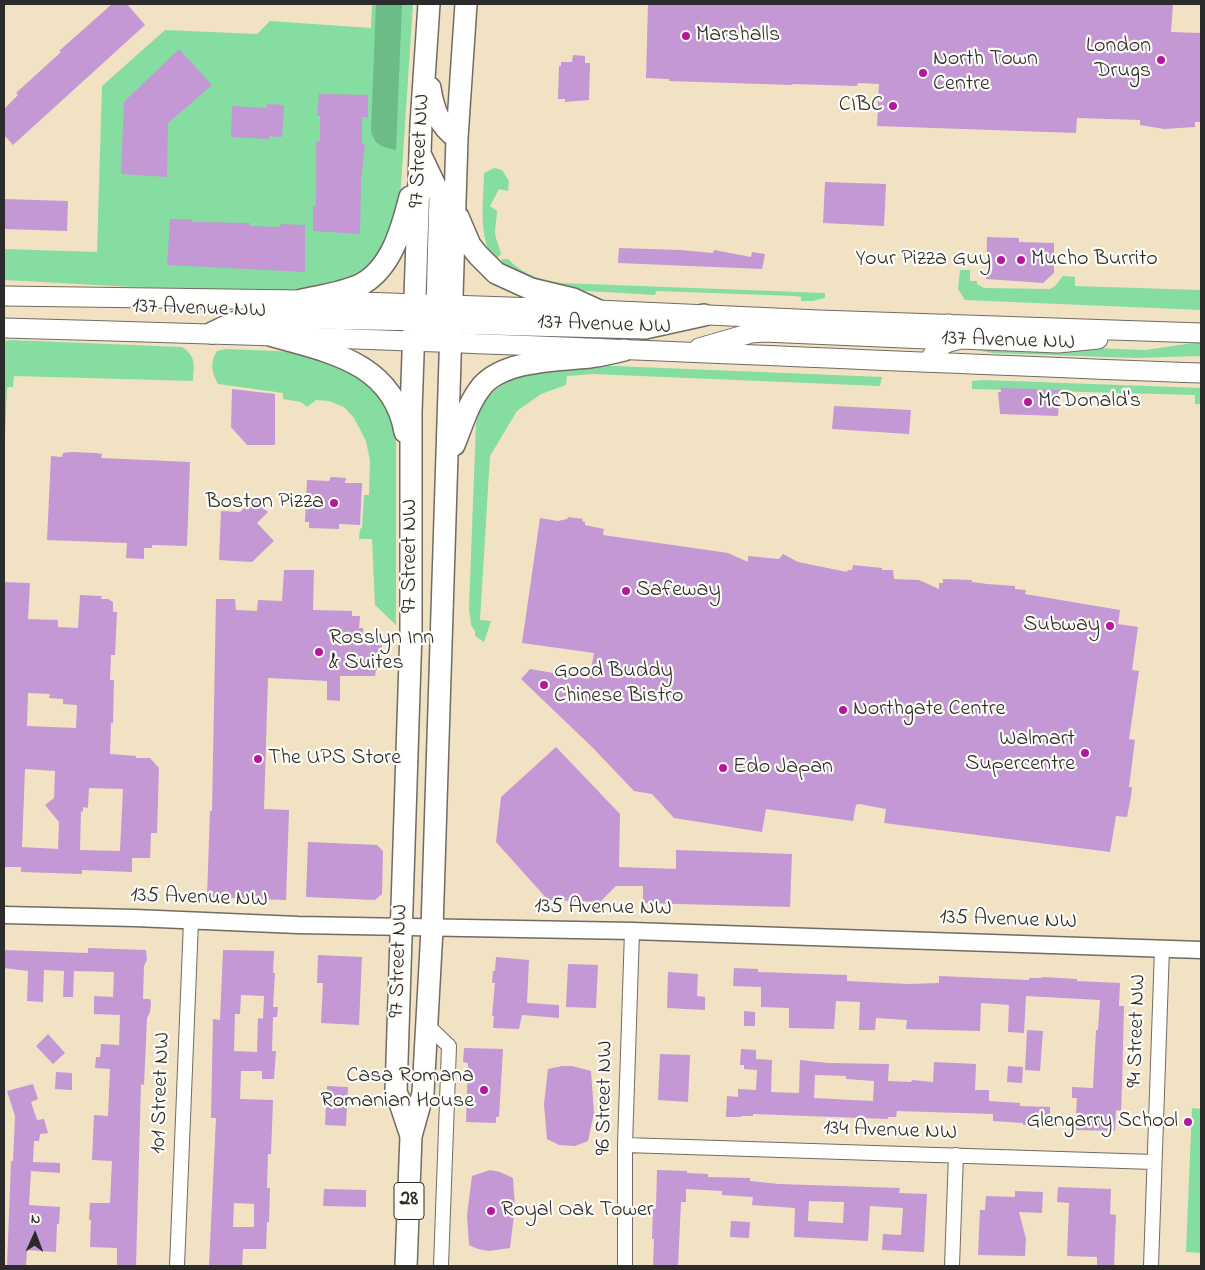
<!DOCTYPE html>
<style>
body{margin:0}
#map{position:relative;width:1205px;height:1270px;overflow:hidden;background:#f2e2c4;font-family:"Indie Flower",sans-serif}
canvas{display:block}
.frame{position:absolute;inset:0;border:5px solid #2b2b2b;pointer-events:none}
.north{position:absolute;left:10px;top:1210px;width:50px;height:50px;-webkit-text-stroke:4px #fdfcf7;paint-order:stroke;rotate:2deg;font-size:14px;font-weight:700;line-height:20px;text-align:center;color:#2b2b2b}
.north::after{content:'';display:block;margin:auto;width:18px;height:22px;background:#2b2b2b;clip-path:polygon(50% 0,100% 100%,50% 72%,0 100%)}
</style>
<div id="map">
<canvas width="1205" height="1270"></canvas>
<div class="frame"></div>
<div class="north">N</div>
</div>
<script>
const ctx = document.querySelector('canvas').getContext('2d');
ctx.lineJoin = 'round';
function fill(path, color) { ctx.fillStyle = color; ctx.fill(path, 'evenodd'); }
function stroke(path, color, width, dash) { ctx.strokeStyle = color; ctx.lineWidth = width; ctx.lineCap = dash ? 'butt' : 'round'; ctx.setLineDash(dash || []); ctx.stroke(path); }
function drawText(font, color, halo, rows, align = 'center') {
  ctx.font = font + ' "Indie Flower",sans-serif'; ctx.lineWidth = 4.5; ctx.setLineDash([]); ctx.textBaseline = 'middle'; ctx.strokeStyle = halo; ctx.fillStyle = color; for (const [text, x, y, turn = 0] of rows) {
    ctx.save(); ctx.translate(x, y); ctx.rotate((+turn || 0) * Math.PI / 180); ctx.textAlign = isNaN(turn) ? turn : align; if (halo) ctx.strokeText(text, 0, 0); ctx.fillText(text, 0, 0); ctx.restore();
  }
}
fill(new Path2D(`
 M372,4H413L399,216L388,246L360,277L308,290H188L4,280V249L97,252L102,86L165,30L257,34L270,21L371,28Z
 M494,168L502,170L509,181L508,191L499,189L490,206L497,211C497,218 495,225 495,233C496,241 500,247 501,254L495,260C477,239 484,199 484,173Z
 M502,259H508C522,274 541,280 561,283L825,293V298L812,301H801V297L795,296L656,291L655,295L571,290L501,269Z
 M960,270H970V281H977V284L984,288L1050,289L1055,286L1063,276L1075,277V286L1201,290V310L965,300L958,289Z
 M10,340L182,347C197,357 194,366 193,381L14,376L13,387H7L5,437H4V341Z
 M1201,342V356L1136,358L992,353L969,348L970,343L1145,350Z
 M226,349L301,352L349,366L379,395L392,420L396,440V625L375,605L372,539H359L360,529L362,528L364,495H369L370,461L366,441L354,418L344,407L329,401L316,400L307,407L301,402L283,399V393L218,384C212,373 209,363 217,351Z
 M591,365L882,377L880,386L593,374L567,376L566,385L541,394L517,411L490,456L480,620L491,621L484,642L475,636V631L471,625L469,608L476,423C478,417 479,410 482,405C500,372 559,369 591,365Z
 M984,380L1201,388V404H1195V395L972,389V381Z
 M1192,1108L1201,1109V1253L1186,1252Z`), '#85dda1');
fill(new Path2D(`
 M376,4H402L396,150C382,147 374,145 371,130Z`), '#6cbc87');
fill(new Path2D(`
 M112,4H127L145,25L13,145L4,135V109L18,95L16,93L61,52L59,51Z
 M648,4H1173L1171,32L1201,33V122H1195V127L1164,129L1140,125V120L1077,118L1076,133L877,126L879,84L858,83L857,86L792,84V85L669,81V79L646,78Z
 M179,49L212,85L168,123L167,177L121,174L124,102Z
 M573,55L585,56V63H590L589,100L565,102V99H558L559,66H561V62H572Z
 M319,94L368,95V117H362V144H365L361,181L360,234L313,231V205L316,206V141H320V116H317Z
 M267,104L284,105L282,137L269,136V139L231,137L232,106L267,108Z
 M825,182L886,184L884,226L823,223Z
 M4,199L68,201L67,231L4,229Z
 M170,219H192V222L250,223V226L280,227L281,224L305,225V272L167,265Z
 M987,237L1019,238V242L1054,243V273L1043,283L986,279Z
 M619,248L680,250L713,253L714,250L751,257L752,252L765,254L762,269L618,263Z
 M1001,388L1060,390L1058,416L1000,414L998,392H1001Z
 M232,389L275,394V445H247L231,427Z
 M834,406L911,410L909,434L832,429Z
 M72,452L96,453L102,454L101,458L190,462L187,546L152,545V548H144V559L126,558L127,543L47,540L51,456L62,457L63,453Z
 M331,477L346,478L345,483H362L360,525L339,524V529L309,528V522H305L307,480L329,481Z
 M254,499L268,512L257,523L274,541L252,562L219,560L221,511L240,512Z
 M568,517L583,519L582,521L585,522V525L604,529L603,535L728,553L748,562V556L779,559L783,554L798,562L847,572L848,570H852L853,565L882,568V570H893L894,579L919,580L939,589V583H943V579L972,580V582L987,584L1015,586V589L1026,590L1025,594L1120,610L1118,624L1138,627L1132,670L1139,671L1129,739L1135,740L1129,787H1132L1131,796L1127,817L1116,816L1110,852L884,823L886,809L859,804L856,805L853,821L766,809L762,832L674,818L652,794L634,791L592,747L521,679L530,669L589,679L594,653L522,643L540,518L558,521L567,519Z
 M284,570H314L313,610L352,611V616H360L359,628H363V636L370,637V640H375V645H382L381,669L376,670L375,676H340V701L327,700V681L268,678L264,809L289,810L286,900L207,897L210,811H212L216,599H235L236,610L257,611L258,600L282,601Z
 M4,582L30,583L28,619L58,620V627L78,628L80,595L102,596L101,599H108L113,602V612H117L115,655H111L110,680H114L113,723H111L110,754L136,756V758H150L159,768L157,833H151L150,858H132V872L82,870V874L21,872V867H4ZM28,693L50,694L49,698L63,699V704L77,705L76,728L27,726ZM25,769L55,771L54,798L45,805L59,822L58,849L22,847ZM89,788L123,789L120,851L80,850L81,811L83,812V807L88,808Z
 M556,747L620,814L619,867L676,869V850L792,854L790,907L643,903V886H616L600,902L548,900L496,842L501,797Z
 M308,842L377,845L383,851L382,894L375,900L306,897Z
 M88,948L146,950L147,960L144,966L143,999H150L151,1002L150,1012L147,1018L144,1085L141,1084L136,1266H117V1248L90,1247L91,1220H89L90,1203H110L112,1161L92,1160L94,1115L108,1116L110,1069L95,1068L96,1057H100L101,1044L119,1045L120,1015L94,1014V996L113,997L114,972L74,971L73,997H63L64,971L44,970L43,1002L27,1001L28,971L4,968V950L88,953Z
 M223,950L274,951L273,973H275L273,1007H278L277,1017H273L272,1051H276L274,1079H262V1071H241L240,1099L273,1100L271,1154H268L267,1188H270L269,1222H267L266,1249H243L242,1266H209L216,1118H211L213,1019L220,1020ZM241,995L264,996L263,1019L258,1018L257,1052L234,1051L235,1014H240ZM234,1203L254,1204V1227H233Z
 M318,955L362,957L359,1025L321,1023L323,983H317Z
 M496,957L529,960L527,1003L559,1005V1018L522,1015L519,1029L493,1028L494,1016H492L495,983H492L493,971H495Z
 M568,964L598,965L596,1008L566,1007Z
 M734,968L758,969V972L847,975V981L908,984L939,983V976L1029,980V978H1042V977L1077,979V981L1120,983L1119,1006H1124L1122,1086L1121,1111L1116,1110L1115,1131L1075,1130L1077,1098H1072V1087L1093,1088L1096,1030H1098L1100,1000L1026,996L1024,1033L1008,1032L1009,1005L981,1003L980,1031L906,1029L907,1020L876,1018L875,1030H859L860,1002L836,1001L834,1029L789,1028V1008L761,1007V987L733,986Z
 M668,972L698,974L697,996L705,997V1010L667,1008Z
 M744,1011L755,1012V1026H744Z
 M1027,1030L1043,1031L1040,1071L1025,1070Z
 M48,1034L65,1053L53,1064L36,1046Z
 M464,1048L503,1049L499,1117H496V1123L466,1122L468,1063L463,1062Z
 M741,1049L756,1050V1059L772,1060L771,1092L799,1093L800,1060L828,1063L889,1064L888,1081L911,1082L912,1080L933,1082L934,1062L976,1064L975,1090H989V1101L1020,1103V1106L1050,1107V1124L1048,1126L1023,1125V1123L993,1121V1114L897,1111L896,1117H888V1119L753,1114V1116H741V1117H726L727,1096L738,1097V1089L756,1090L757,1070L744,1069V1065H740ZM815,1075L846,1076V1079L874,1081L873,1101L814,1098Z
 M660,1054L690,1055L688,1102L658,1100Z
 M562,1066H572L591,1071L594,1113L588,1141L575,1146L559,1145L547,1139L544,1104L548,1069Z
 M1008,1066L1023,1067L1022,1083L1007,1082Z
 M56,1072L72,1073V1090L55,1089Z
 M33,1084L38,1099L31,1102L37,1120L44,1119L48,1133L40,1134L39,1141H34L33,1162L60,1163V1173L31,1171L29,1205L60,1207L59,1224H57L56,1252L27,1250L26,1266H7L11,1161H13L15,1116L7,1091Z
 M327,1086L348,1087L346,1126L325,1125Z
 M490,1170L500,1172L513,1178L515,1207L510,1248L489,1251L478,1249L469,1245L467,1215L472,1176Z
 M657,1170L687,1171V1173L708,1174V1177L750,1178V1181L779,1184L900,1188L899,1193L927,1194L924,1252L882,1250L883,1234L901,1235L903,1208L870,1206L868,1241L794,1237L795,1208L752,1205L753,1197L722,1195V1191L686,1189V1202H681L678,1266H653L654,1239H652L653,1207H656ZM809,1201L844,1202L843,1223L808,1221Z
 M1058,1187L1111,1189L1110,1214L1116,1215L1114,1266H1097V1257L1067,1256L1069,1203L1057,1202Z
 M324,1189L366,1190V1207L323,1206Z
 M1015,1191L1043,1192L1042,1213L1019,1212L1026,1239L1025,1256L978,1255L980,1210H985L986,1196L1015,1197Z
 M731,1221L750,1222L749,1238L730,1237Z`), '#c497d5');
const minor = new Path2D(`
 M427,1025L449,1046L441,1266
 M625,1145L1154,1162
 M177,1266L191,921
 M625,1266V1145L632,931
 M952,1266L956,1155
 M1151,1266L1162,948`);
const tertiary = new Path2D(`
 M4,915L135,918L298,925L632,931L1201,950`);
const secondary = new Path2D(`
 M4,296L302,300L597,310L819,320L1201,333
 M4,328C403,338 802,358 1201,373
 M699,348L751,333L764,332L927,339L940,335L949,324
 M932,356C939,344 948,342 961,339L1058,343L1098,339`);
const primary = new Path2D(`
 M430,88C433,108 439,126 457,138
 M421,156L440,196L437,305L438,315L447,336
 M458,217L470,245L478,255L496,273L531,289L573,299L597,310
 M302,300C321,296 344,293 362,284C392,267 402,228 410,197
 M212,333L233,323L256,317L427,320
 M273,336C330,352 393,363 405,432
 M414,340L432,329L452,323L645,328L704,315
 M454,445C462,426 468,403 482,386C504,360 559,360 590,357C602,355 613,353 624,350
 M411,1136L396,1091L411,630V412L421,124L429,4
 M406,1266L411,1136L423,1093L432,929L457,138L466,4`);
stroke(minor, '#716b61', 16);
stroke(tertiary, '#716b61', 19);
stroke(secondary, '#716b61', 21);
stroke(primary, '#716b61', 24);
stroke(minor, '#fff', 14);
stroke(tertiary, '#fff', 16);
stroke(secondary, '#fff', 19);
stroke(primary, '#fff', 21);
for (const [x, y, r, color] of [
 [686,36,5,"#b5179e"],
 [1161,60,5,"#b5179e"],
 [923,73,5,"#b5179e"],
 [893,106,5,"#b5179e"],
 [1001,260,5,"#b5179e"],
 [1021,260,5,"#b5179e"],
 [1028,402,5,"#b5179e"],
 [334,503,5,"#b5179e"],
 [626,591,5,"#b5179e"],
 [1110,626,5,"#b5179e"],
 [319,652,5,"#b5179e"],
 [544,685,5,"#b5179e"],
 [843,710,5,"#b5179e"],
 [1085,753,5,"#b5179e"],
 [258,759,5,"#b5179e"],
 [723,768,5,"#b5179e"],
 [484,1090,5,"#b5179e"],
 [1188,1122,5,"#b5179e"],
 [491,1211,5,"#b5179e"]
]) { const dot = new Path2D(); dot.arc(x, y, r, 0, 2 * Math.PI); ctx.fillStyle = color; ctx.fill(dot); stroke(dot, '#fdfcf7', 2); }
for (const [x, y, w] of [
 [409,1201,30]
]) { const box = new Path2D(); box.roundRect(x - w / 2, y - 18.5, w, 37, 4); ctx.fillStyle = '#fdfcf7'; ctx.fill(box); stroke(box, '#2b2b2b', 1); }
drawText('bold 21px', '#2b2b2b', null, [
 ["28",409,1201]
]);
drawText('22px', '#2b2b2b', '#fdfcf7', [
 ["Marshalls",696,36],
 ["London",1151,47,"right"],
 ["Drugs",1151,72,"right"],
 ["North Town",933,60],
 ["Centre",933,85],
 ["CIBC",883,106,"right"],
 ["Your Pizza Guy",991,260,"right"],
 ["Mucho Burrito",1031,260],
 ["McDonald's",1038,402],
 ["Boston Pizza",324,503,"right"],
 ["Safeway",636,591],
 ["Subway",1100,626,"right"],
 ["Rosslyn Inn",329,639],
 ["& Suites",329,664],
 ["Good Buddy",554,672],
 ["Chinese Bistro",554,697],
 ["Northgate Centre",853,710],
 ["Walmart",1075,740,"right"],
 ["Supercentre",1075,765,"right"],
 ["The UPS Store",268,759],
 ["Edo Japan",733,768],
 ["Casa Romana",474,1077,"right"],
 ["Romanian House",474,1102,"right"],
 ["Glengarry School",1178,1122,"right"],
 ["Royal Oak Tower",501,1211]
], 'left');
drawText('22px', '#2b2b2b', '#fdfcf7', [
 ["97 Street NW",421,151,-87],
 ["137 Avenue NW",199,310,2],
 ["137 Avenue NW",604,326,2],
 ["137 Avenue NW",1008,342,2],
 ["97 Street NW",411,556,-90],
 ["135 Avenue NW",199,899,2],
 ["135 Avenue NW",603,909,1],
 ["135 Avenue NW",1008,921,2],
 ["97 Street NW",400,961,-88],
 ["94 Street NW",1138,1031,-88],
 ["101 Street NW",162,1093,-88],
 ["96 Street NW",606,1098,-89],
 ["134 Avenue NW",890,1132,2]
]);
</script>
